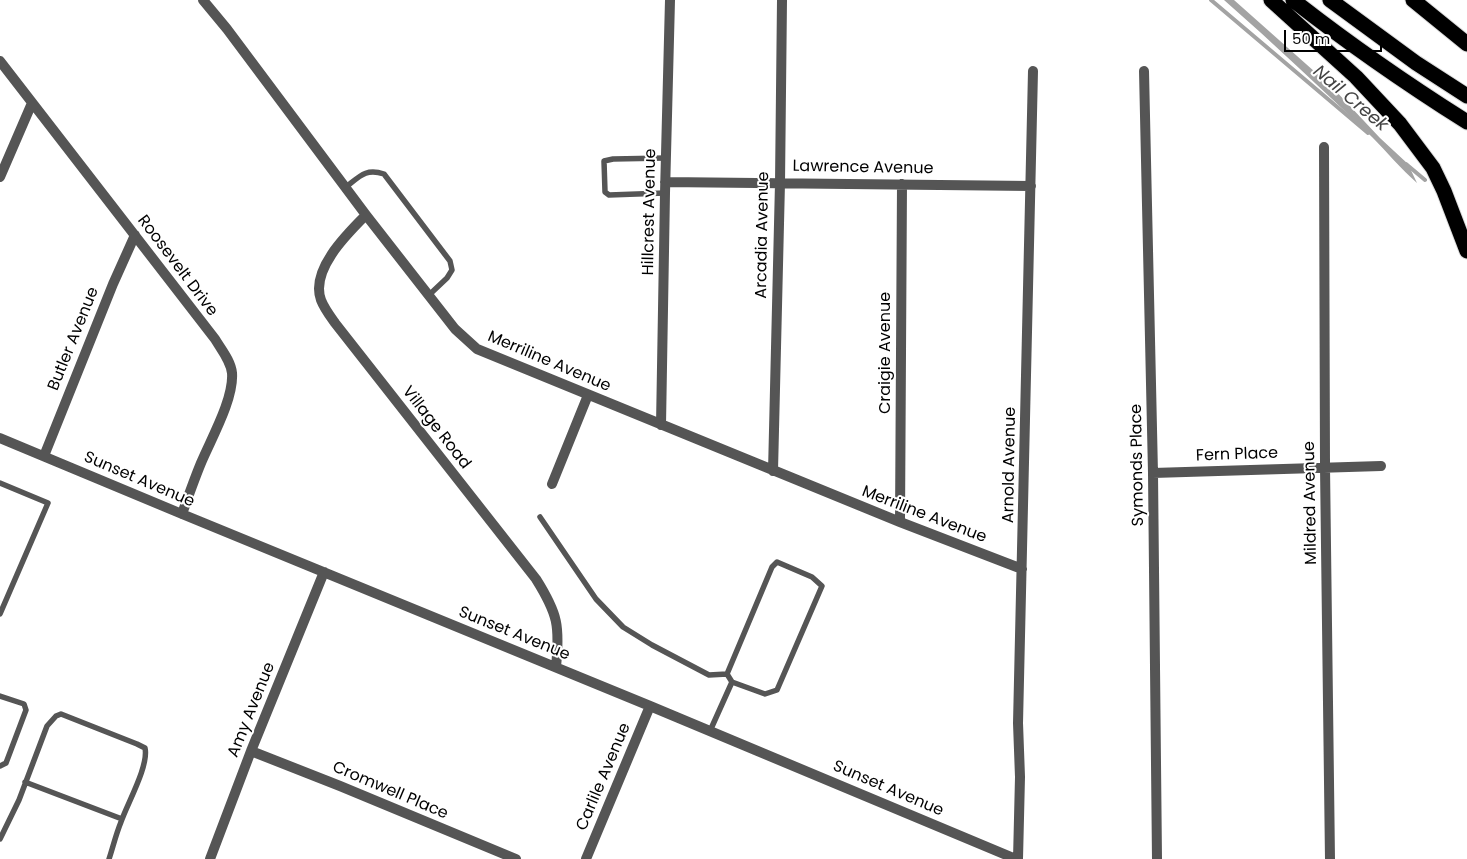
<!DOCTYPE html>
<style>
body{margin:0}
#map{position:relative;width:1467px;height:859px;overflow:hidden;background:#fff;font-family:Poppins,sans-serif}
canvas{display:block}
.scale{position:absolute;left:1284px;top:30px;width:98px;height:22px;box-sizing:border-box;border:2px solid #000;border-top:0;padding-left:6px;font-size:15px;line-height:18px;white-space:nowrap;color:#000;-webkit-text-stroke:4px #fff;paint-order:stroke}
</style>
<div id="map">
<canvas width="1467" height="859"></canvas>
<div class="scale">50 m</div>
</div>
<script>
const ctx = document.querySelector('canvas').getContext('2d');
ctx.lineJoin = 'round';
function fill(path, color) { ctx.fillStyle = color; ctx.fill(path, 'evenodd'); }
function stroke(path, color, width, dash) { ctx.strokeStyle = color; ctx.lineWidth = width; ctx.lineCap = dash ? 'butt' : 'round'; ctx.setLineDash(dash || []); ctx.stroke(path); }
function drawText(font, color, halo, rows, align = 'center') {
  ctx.font = font + ' Poppins,sans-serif'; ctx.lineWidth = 4; ctx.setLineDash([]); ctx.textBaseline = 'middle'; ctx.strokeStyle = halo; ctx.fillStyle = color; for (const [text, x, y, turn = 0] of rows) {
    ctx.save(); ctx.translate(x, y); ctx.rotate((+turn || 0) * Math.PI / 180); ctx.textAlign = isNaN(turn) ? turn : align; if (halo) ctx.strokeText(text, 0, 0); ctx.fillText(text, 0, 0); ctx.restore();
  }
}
fill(new Path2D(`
 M1224,0H1234L1333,88L1380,138L1408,164L1417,183C1401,169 1387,152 1372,137C1323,90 1274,44 1224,0Z`), '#a3a3a3');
stroke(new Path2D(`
 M1211,0L1368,133
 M1406,164L1425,180`), '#a3a3a3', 4);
const highway = new Path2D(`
 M1271,0L1356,77L1400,124L1433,168L1444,191L1467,251
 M1293,0C1349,44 1407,84 1467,122
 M1330,0L1416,63L1467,96
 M1413,0L1467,44`);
stroke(highway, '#dbdbdb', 17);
stroke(new Path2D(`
 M346,187C360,176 366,168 384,174L450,261L452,270L447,278L429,295
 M665,193L609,195L605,192L604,161L613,159L666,158
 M0,483L48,503L0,614
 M540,517L596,599L623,627L652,645L709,675L727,674
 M0,696L24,704L26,710L6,763L0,766
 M710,731L732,682L765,694L777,690L822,586L812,577L777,562L772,567L727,674L732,682
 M25,782L122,819
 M0,839L19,800L47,726L56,716L61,714L137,744L145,748C149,766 127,804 121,822C116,834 113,847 109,859`), '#555', 5.5);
stroke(new Path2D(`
 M203,0L227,29L366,215L455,329L477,349L900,522L1022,569
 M0,61L215,339C221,349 231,361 232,373C234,399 211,439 201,463C194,480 188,497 182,514
 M1144,71L1153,473L1157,859
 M1324,147L1325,467L1330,859
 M0,177L32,103
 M665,182L1031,186
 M366,215C347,234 310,270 321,300C324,308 330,316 335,323L536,579C558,614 560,626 556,667
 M661,425L665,193L670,0
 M0,438L182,514L650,706L1016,859
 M44,456L113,284L135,235
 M773,471L780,183L782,0
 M1153,473L1381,466
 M552,484L588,395
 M900,522L902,184
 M251,751L340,786L516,859
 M210,859L251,751L324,572
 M586,859L650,706
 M1018,859L1020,777L1018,723L1033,71`), '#555', 10);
stroke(highway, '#000', 15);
drawText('16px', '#000', '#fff', [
 ["Lawrence Avenue",863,168,1],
 ["Hillcrest Avenue",650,212,-89],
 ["Arcadia Avenue",763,235,-89],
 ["Roosevelt Drive",177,266,53],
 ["Butler Avenue",74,339,-68],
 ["Craigie Avenue",886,353,-90],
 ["Merriline Avenue",549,362,23],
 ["Village Road",436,428,52],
 ["Fern Place",1237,455,-2],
 ["Arnold Avenue",1010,465,-89],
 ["Symonds Place",1138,465,-91],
 ["Sunset Avenue",139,480,23],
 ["Mildred Avenue",1311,503,-91],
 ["Merriline Avenue",924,515,21],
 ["Sunset Avenue",514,634,22],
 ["Amy Avenue",252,710,-68],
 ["Carlile Avenue",604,777,-67],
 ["Sunset Avenue",888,789,23],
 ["Cromwell Place",390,791,23]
]);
drawText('italic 18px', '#444', '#fff', [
 ["Nail Creek",1350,99,40]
]);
</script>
